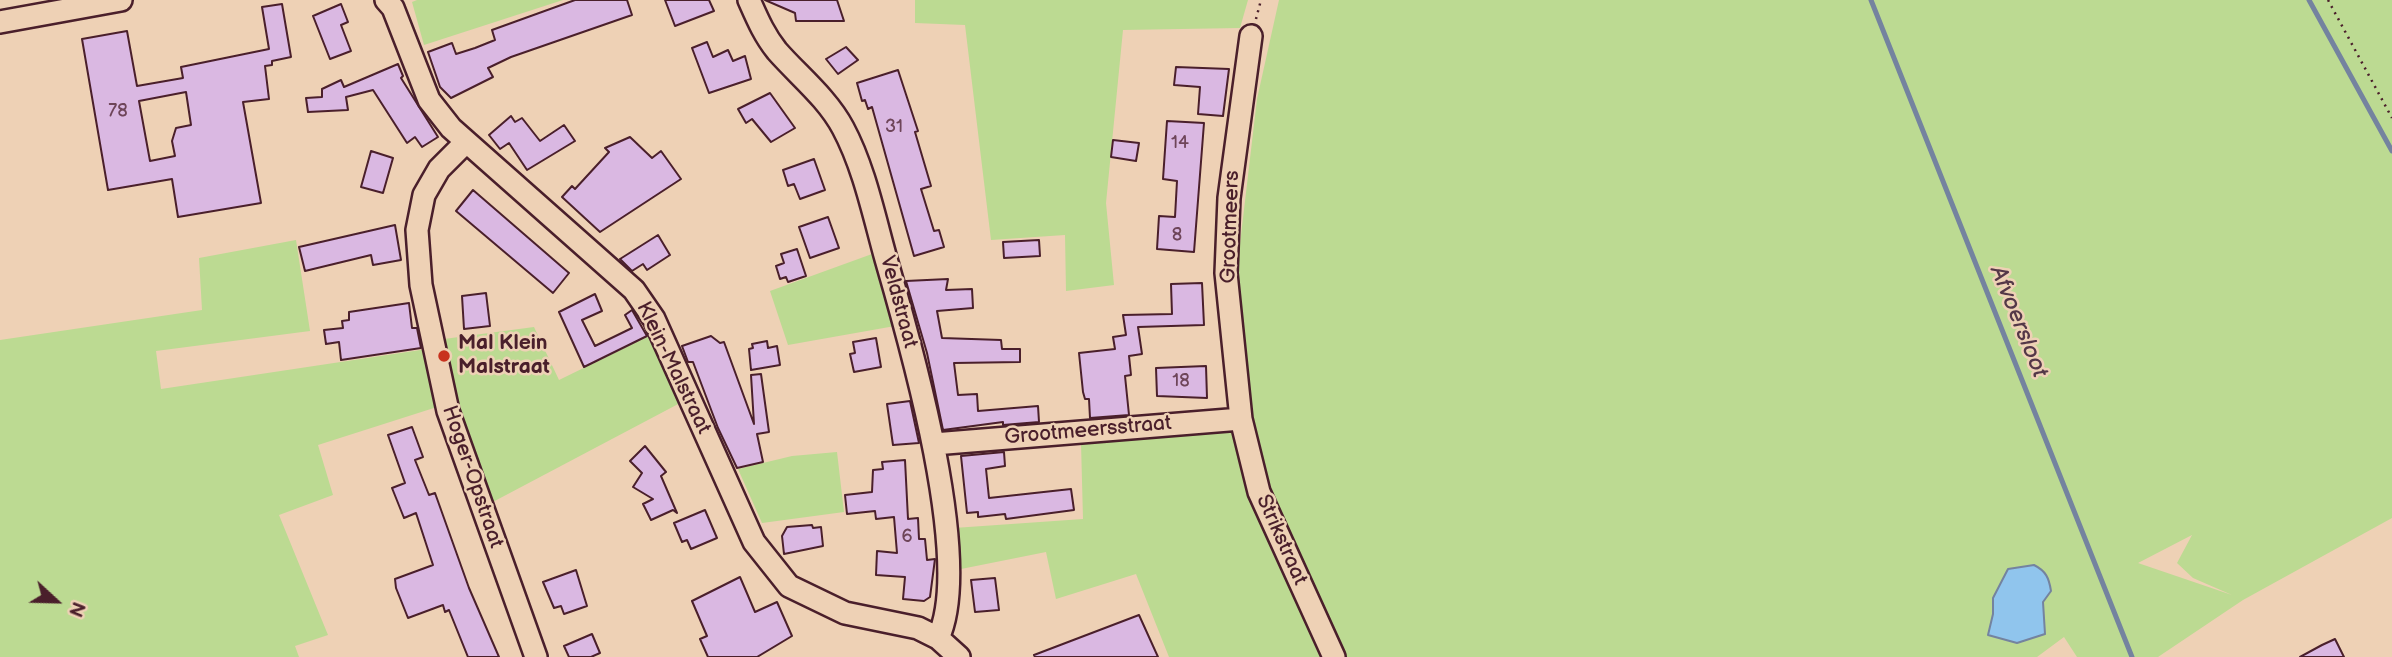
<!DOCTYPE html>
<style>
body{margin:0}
#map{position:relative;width:2392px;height:657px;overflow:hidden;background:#eed1b5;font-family:"Balsamiq Sans",sans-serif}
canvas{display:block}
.north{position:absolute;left:21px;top:566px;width:70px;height:70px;-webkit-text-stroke:5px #eed1b5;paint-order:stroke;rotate:112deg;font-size:19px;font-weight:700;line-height:28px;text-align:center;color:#4a1f2b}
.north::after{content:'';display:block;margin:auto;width:24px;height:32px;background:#4a1f2b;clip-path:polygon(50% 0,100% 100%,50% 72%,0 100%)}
</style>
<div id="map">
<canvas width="2392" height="657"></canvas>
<div class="north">N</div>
</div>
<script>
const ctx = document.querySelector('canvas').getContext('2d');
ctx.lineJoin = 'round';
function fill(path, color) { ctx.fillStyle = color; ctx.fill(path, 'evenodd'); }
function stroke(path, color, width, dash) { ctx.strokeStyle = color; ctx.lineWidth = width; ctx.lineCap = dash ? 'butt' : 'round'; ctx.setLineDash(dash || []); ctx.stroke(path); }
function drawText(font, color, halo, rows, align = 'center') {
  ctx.font = font + ' "Balsamiq Sans",sans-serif'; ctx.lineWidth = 5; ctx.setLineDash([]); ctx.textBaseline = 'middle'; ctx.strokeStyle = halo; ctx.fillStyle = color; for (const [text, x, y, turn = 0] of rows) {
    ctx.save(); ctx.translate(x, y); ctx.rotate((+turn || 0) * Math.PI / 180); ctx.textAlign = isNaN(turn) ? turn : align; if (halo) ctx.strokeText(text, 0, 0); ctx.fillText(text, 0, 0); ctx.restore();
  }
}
fill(new Path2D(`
 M417,0H563L424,45L412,2Z
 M915,0H1248L1240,28L1123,30L1106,203L1114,285L1066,291L1065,235L991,240L965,25L915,23Z
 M1279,0H2392V518L2243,600L2158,657H2077L2064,637L2037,657H1344L1263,486L1247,412L1237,269L1257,99ZM2192,535L2177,563L2193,578L2232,595L2138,563Z
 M296,240L310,331L156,351L161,389L427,349L437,407L318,445L333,495L279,515L328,635L295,646L299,657H0V340L202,310L199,258Z
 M872,254L895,326L788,345L770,291Z
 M534,327L559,380L653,334L682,402L489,504L459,413L444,339Z
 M1236,430L1328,657H1169L1136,574L1056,599L1046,552L956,570L954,528L1083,519L1081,443Z
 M837,452L844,512L762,523L738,469L792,456Z`), '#bcda92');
const water = new Path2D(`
 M2034,565C2046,571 2049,578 2051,591L2043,602L2045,634L2017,643L1988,635L1993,614V598L2008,569Z`);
fill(water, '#90c5ed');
stroke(water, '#74839f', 2);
stroke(new Path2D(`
 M1871,0L2132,657
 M2309,0L2392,151`), '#74839f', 5);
const building = new Path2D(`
 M575,0H627L632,15L511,57L488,68L493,77L451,98L440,87L428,52L452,43L456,54L475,48L495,40L492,30Z
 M665,0H709L714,11L675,26Z
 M765,0H837L844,21H796L795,13Z
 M282,4L291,57L272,61V65L265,66L269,99L243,102L261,203L178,217L172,179L108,190L82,39L127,31L137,86L183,78L181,67L269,49L262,7ZM186,92L191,125L176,128L172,141L175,156L150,161L139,101Z
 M341,4L348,22L341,25L351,51L330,59L313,16Z
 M707,42L713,57L728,50L733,61L745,56L751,79L709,93L692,48Z
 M846,47L858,60L838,74L826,59Z
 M398,64L403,76L401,78L438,137L422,147L415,137L407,143L373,90L346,97L348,110L308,112L306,98L322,97V89L341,80L344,87Z
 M1176,67L1229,69L1223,116L1198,114L1200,87L1174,85Z
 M898,70L918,131L915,132L931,186L921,189L934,231L939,230L944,247L914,256L872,107L868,109L865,100L862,101L857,83Z
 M770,93L795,128L771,142L752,119L746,123L738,109Z
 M511,116L515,122L522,118L540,141L564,125L575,141L527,170L509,143L500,149L489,135Z
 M1167,121L1204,123L1194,252L1157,249L1159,216L1175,217L1177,181L1163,179Z
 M630,137L652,158L661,151L681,179L600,232L562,197L572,186L575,189L609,152L605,148Z
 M1113,140L1139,143L1136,161L1111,157Z
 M371,151L393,158L383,193L361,187Z
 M814,159L825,190L800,199L794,184L788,186L783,170Z
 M473,190L569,273L553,293L456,211Z
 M828,217L839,248L810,258L799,227Z
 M395,225L401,260L373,265L371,255L305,271L299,247Z
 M658,235L670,255L647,270L643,264L632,271L620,259Z
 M1039,240L1040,256L1004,258L1003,242Z
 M797,249L806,276L788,282L786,277L780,279L776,266L784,263L781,254Z
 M948,279L946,290L972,289L973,308L937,311L942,338L1001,340L1002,349H1020V362L954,363L958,395L977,394L978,411L1038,406L1039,422L1003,425V422L943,430L927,353L906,281Z
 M1202,283L1204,325L1138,327L1142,354L1129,356L1131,375L1125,376L1129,415L1090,418L1089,399H1085L1083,392L1079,353L1115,349L1113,337L1126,335L1123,315L1172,314L1171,284Z
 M486,293L490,326L464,329L462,296Z
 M595,294L602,311L582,320L595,346L632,328L625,315L632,310L647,336L584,367L559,312Z
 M409,303L412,328H417L421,348L341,360L339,342L326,344L324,330L343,328L342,321L349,320V312Z
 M711,336L720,343L724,342L754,424L751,375L761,374L769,432L757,434L763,462L737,468L718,428L693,362H688L682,346Z
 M876,338L881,367L854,372L850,354L855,353L853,342Z
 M767,341L768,348L777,346L780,365L751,370L749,349L753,348L752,344Z
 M1206,366L1207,398L1157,396L1156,368Z
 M910,401L919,443L893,445L887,404Z
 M412,427L423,457L415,460L429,495L435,493L469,588L499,657H468L449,610L445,612L443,605L408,618L396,588L395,579L433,565L416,513L404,518L392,488L405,483L388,435Z
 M645,446L666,472L661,476L677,513L673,510L651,520L643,504L653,499L633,487L642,473L630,461Z
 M1004,452L1005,466L986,469L989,498L1071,489L1074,510L1006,519L1005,514L978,517V512L967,513L961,456Z
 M905,460L908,519L918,518L919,539H925L927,560L935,559L930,597L924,601L903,599L905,577L876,575L877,551L897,553L894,517L876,519L875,511L847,514L845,495L872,492L873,470L883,469L882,462Z
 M705,510L717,538L691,549L687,540L682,542L674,523Z
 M812,525L813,528L821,527L823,546L784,554L782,536L787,527Z
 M576,570L587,606L564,614L561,606L554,608L543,582Z
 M740,577L755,612L777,602L792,636L757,657H708L700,639L707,636L692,601Z
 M995,578L999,610L975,612L971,580Z
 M1139,615L1158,657H1035L1034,655Z
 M592,634L600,653L591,657H569L564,646Z
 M2335,639L2344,657H2300L2322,645Z`);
fill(building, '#dab8e2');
stroke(building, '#4a1f2b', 2);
const minor = new Path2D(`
 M386,0L393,8L429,100L451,128L634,290L654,319L754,542L789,586L845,613L918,628L938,638L959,657
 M749,0C757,18 764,35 777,51C799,76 827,98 843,128C864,167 874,216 886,259C910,342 974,562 938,638
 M0,22L121,0
 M1251,36L1229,198L1226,273L1241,419L1259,492L1334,657
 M466,142L439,169L424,195L417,230L421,285L448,411L536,657
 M934,444L1241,419`);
stroke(minor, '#4a1f2b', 26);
stroke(new Path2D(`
 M2328,0L2392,118
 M1256,19L1261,0`), '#4a1f2b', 2.5, [2, 5]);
stroke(minor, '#eed1b5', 21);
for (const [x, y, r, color] of [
 [444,356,7,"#c8321e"]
]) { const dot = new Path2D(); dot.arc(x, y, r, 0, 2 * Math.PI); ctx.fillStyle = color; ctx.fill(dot); stroke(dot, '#eed1b5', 2.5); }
drawText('18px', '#6e4559', null, [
 ["78",118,111],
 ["31",894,127],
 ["14",1180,143],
 ["8",1177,235],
 ["18",1181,381],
 ["6",907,537]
]);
drawText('21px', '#4a1f2b', '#eed1b5', [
 ["Grootmeers",1231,227,-88],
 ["Veldstraat",898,302,75],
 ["Klein-Malstraat",673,368,64],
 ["Grootmeersstraat",1088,431,-5],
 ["Hoger-Opstraat",472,477,71],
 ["Strikstraat",1281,540,66]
]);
drawText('bold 21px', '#4a1f2b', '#eed1b5', [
 ["Mal Klein",458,344],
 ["Malstraat",458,368]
], 'left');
drawText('italic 23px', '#543848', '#eed1b5', [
 ["Afvoersloot",2018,322,68]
]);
</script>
